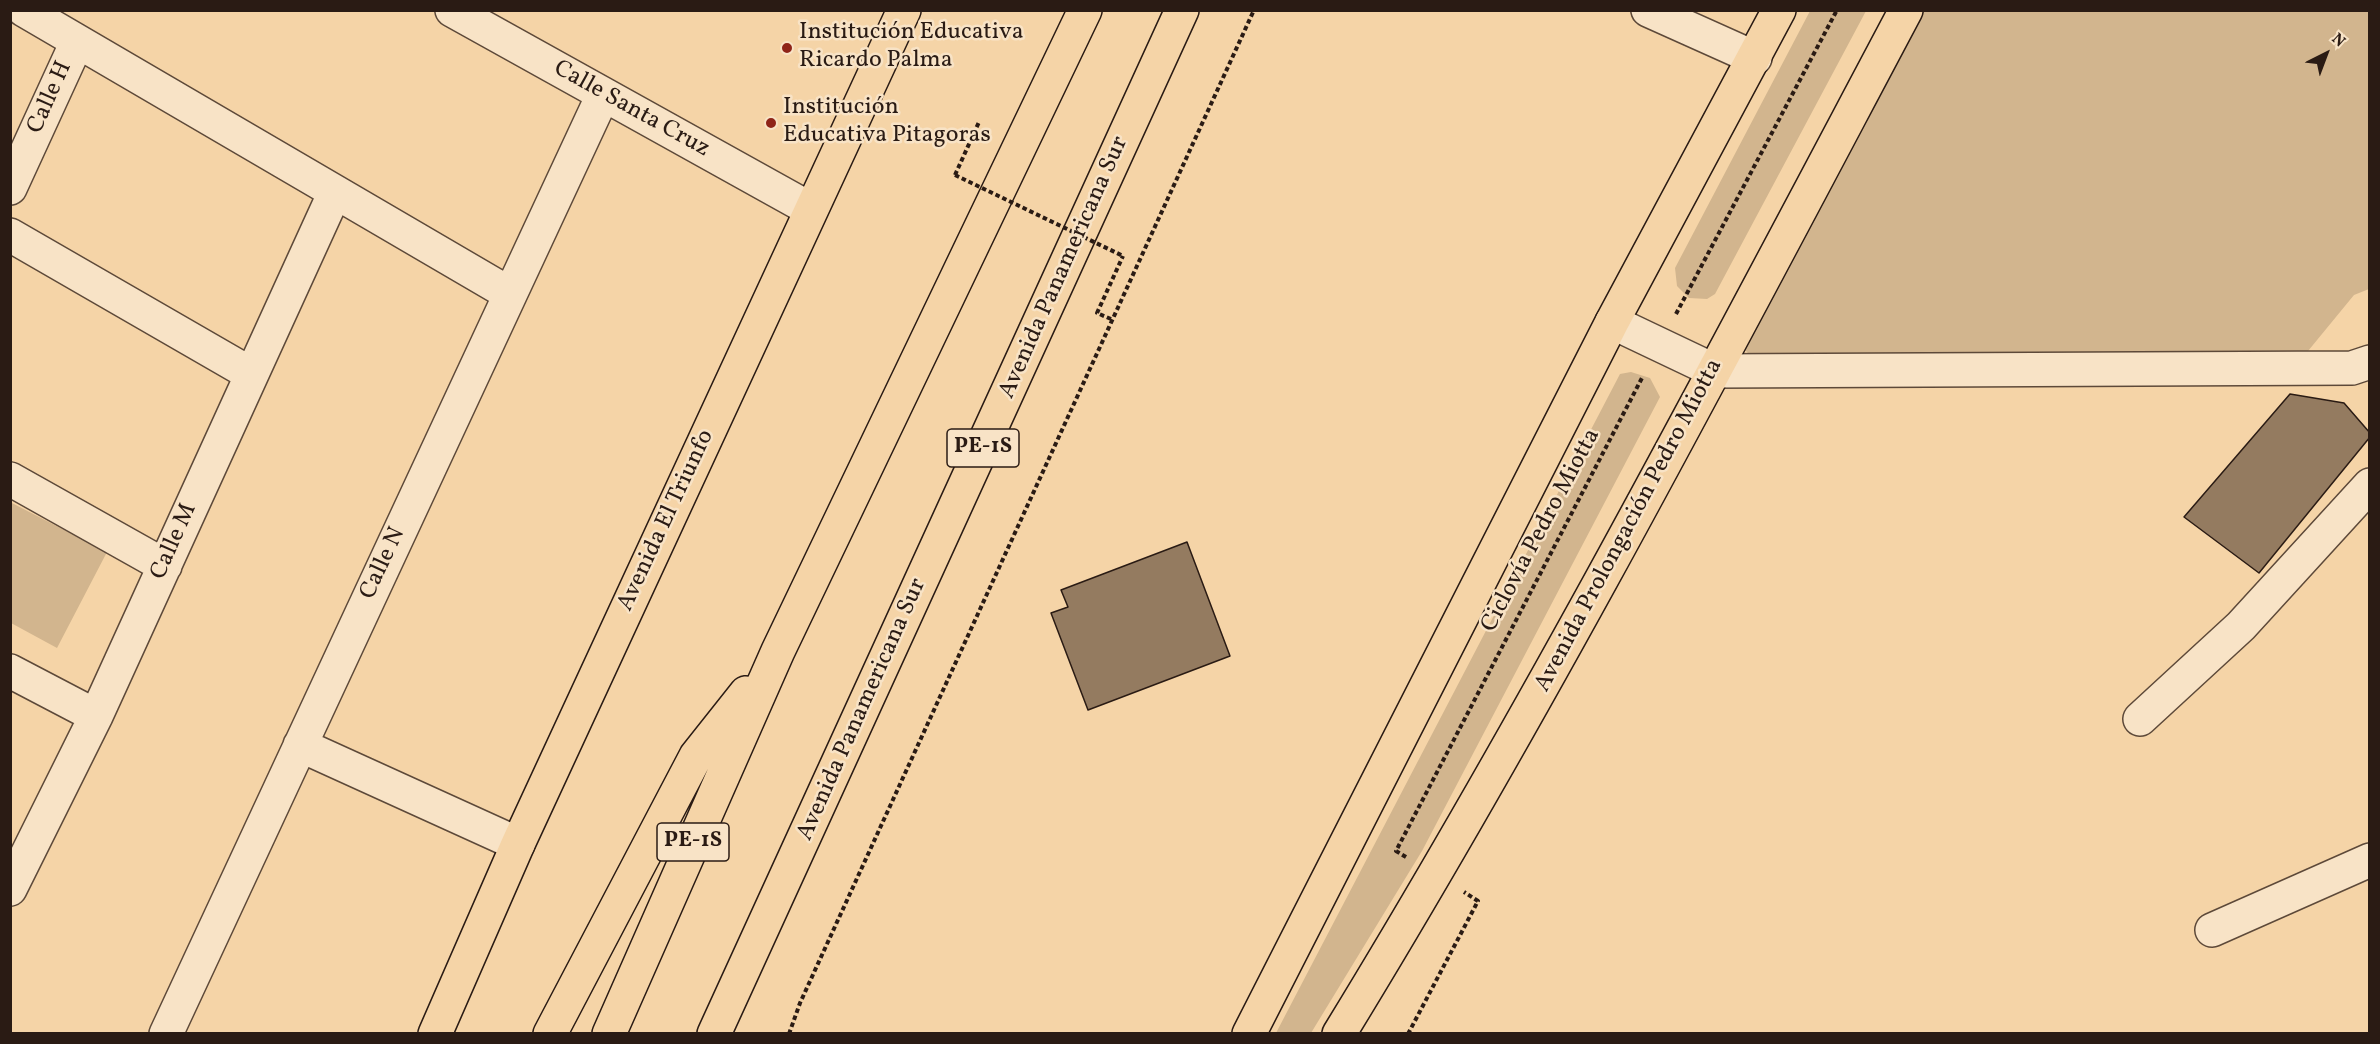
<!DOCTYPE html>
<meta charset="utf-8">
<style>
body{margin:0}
#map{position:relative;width:2380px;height:1044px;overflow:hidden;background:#f5d4a7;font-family:Vollkorn,serif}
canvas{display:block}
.frame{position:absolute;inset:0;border:12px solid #2a1b14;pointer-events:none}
.north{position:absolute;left:2296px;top:24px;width:60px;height:60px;-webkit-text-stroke:4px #f8e3c6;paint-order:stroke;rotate:42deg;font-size:16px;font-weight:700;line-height:24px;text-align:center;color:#2a1b14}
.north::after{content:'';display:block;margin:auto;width:21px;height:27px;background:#2a1b14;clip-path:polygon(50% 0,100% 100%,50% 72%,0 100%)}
</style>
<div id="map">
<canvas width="2380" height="1044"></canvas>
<div class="frame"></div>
<div class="north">N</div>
</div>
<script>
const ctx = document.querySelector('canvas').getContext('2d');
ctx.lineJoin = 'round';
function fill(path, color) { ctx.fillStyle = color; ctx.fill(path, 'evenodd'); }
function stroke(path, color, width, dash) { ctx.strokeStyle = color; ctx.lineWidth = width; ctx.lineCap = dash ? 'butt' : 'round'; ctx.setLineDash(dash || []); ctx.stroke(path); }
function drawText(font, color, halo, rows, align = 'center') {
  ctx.font = font + ' Vollkorn,serif'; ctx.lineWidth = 5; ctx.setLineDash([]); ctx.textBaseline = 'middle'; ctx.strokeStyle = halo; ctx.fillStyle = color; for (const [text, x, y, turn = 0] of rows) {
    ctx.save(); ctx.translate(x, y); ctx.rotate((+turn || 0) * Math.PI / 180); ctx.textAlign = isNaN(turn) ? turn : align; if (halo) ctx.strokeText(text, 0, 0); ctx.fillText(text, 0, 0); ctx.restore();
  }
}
fill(new Path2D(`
 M1810,11H1866L1715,294L1707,299L1689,298L1677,286L1675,268Z
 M1916,11H2369V289L2354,295L2299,362L1754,359L1741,346Z
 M1631,372L1650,378L1660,397L1422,851L1311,1033H1276L1620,374Z
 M10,502L107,552L57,648L11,623Z`), '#d2b58e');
const building = new Path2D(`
 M2290,394L2344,403L2370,433V437L2259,573L2184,517Z
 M1187,542L1230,656L1088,710L1051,613L1068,607L1061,590Z`);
fill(building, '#947b60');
stroke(building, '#2a1b14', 1.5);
const minor = new Path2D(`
 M24,10L510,294
 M452,10L810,209
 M1648,10L1755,58
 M10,188L77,42
 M10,235L251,374
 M1612,322L1715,371L2352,368L2370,362
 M10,479L165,566
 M10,671L96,716
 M2140,719L2241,626L2370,485
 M300,745L518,844
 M10,889L96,716L335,192
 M2212,930L2370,860
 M166,1034L603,95`);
const major = new Path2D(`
 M435,1034L518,844L904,10
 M1249,1034L1612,322L1779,10
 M1339,1034C1543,701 1723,355 1906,10`);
const highway = new Path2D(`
 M550,1034L696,756L746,693
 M609,1034L778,651L1085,10
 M714,1034L1182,10`);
stroke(minor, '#5d4939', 36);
stroke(major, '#2a1b14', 36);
stroke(highway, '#2a1b14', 36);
stroke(new Path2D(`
 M955,175L979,122
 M1676,314L1837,10
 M1111,319L1097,313L1123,256
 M1406,857L1396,851L1643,376
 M789,1034L800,1003L1254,10
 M1408,1034L1478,901L1464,892`), '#2a1b14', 4, [4.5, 3]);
stroke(minor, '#f8e3c6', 33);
stroke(major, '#f5d4a7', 33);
stroke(highway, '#f5d4a7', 33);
stroke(new Path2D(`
 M955,175L1123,256`), '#2a1b14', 4, [4.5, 3]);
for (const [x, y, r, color] of [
 [787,48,6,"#8f2418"],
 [771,123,6,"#8f2418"]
]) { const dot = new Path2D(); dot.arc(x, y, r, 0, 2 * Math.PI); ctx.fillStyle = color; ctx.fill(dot); stroke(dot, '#f8e3c6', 2); }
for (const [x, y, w] of [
 [983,448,72],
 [693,842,72]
]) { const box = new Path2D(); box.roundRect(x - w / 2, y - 19, w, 38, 4.5); ctx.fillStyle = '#f8e3c6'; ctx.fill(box); stroke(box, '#2a1b14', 1.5); }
drawText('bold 22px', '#2a1b14', null, [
 ["PE-1S",983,448],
 ["PE-1S",693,842]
]);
drawText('24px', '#2a1b14', '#f8e3c6', [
 ["Institución Educativa",799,34],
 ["Ricardo Palma",799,62],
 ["Institución",783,109],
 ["Educativa Pitagoras",783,137]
], 'left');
drawText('24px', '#2a1b14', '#f8e3c6', [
 ["Calle H",51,98,-66],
 ["Calle Santa Cruz",631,110,29],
 ["Avenida Panamericana Sur",1065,268,-66],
 ["Avenida El Triunfo",667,521,-65],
 ["Avenida Prolongación Pedro Miotta",1630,526,-62],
 ["Ciclovía Pedro Miotta",1542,531,-62],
 ["Calle M",175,542,-66],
 ["Calle N",384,564,-65],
 ["Avenida Panamericana Sur",863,710,-66]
]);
</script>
